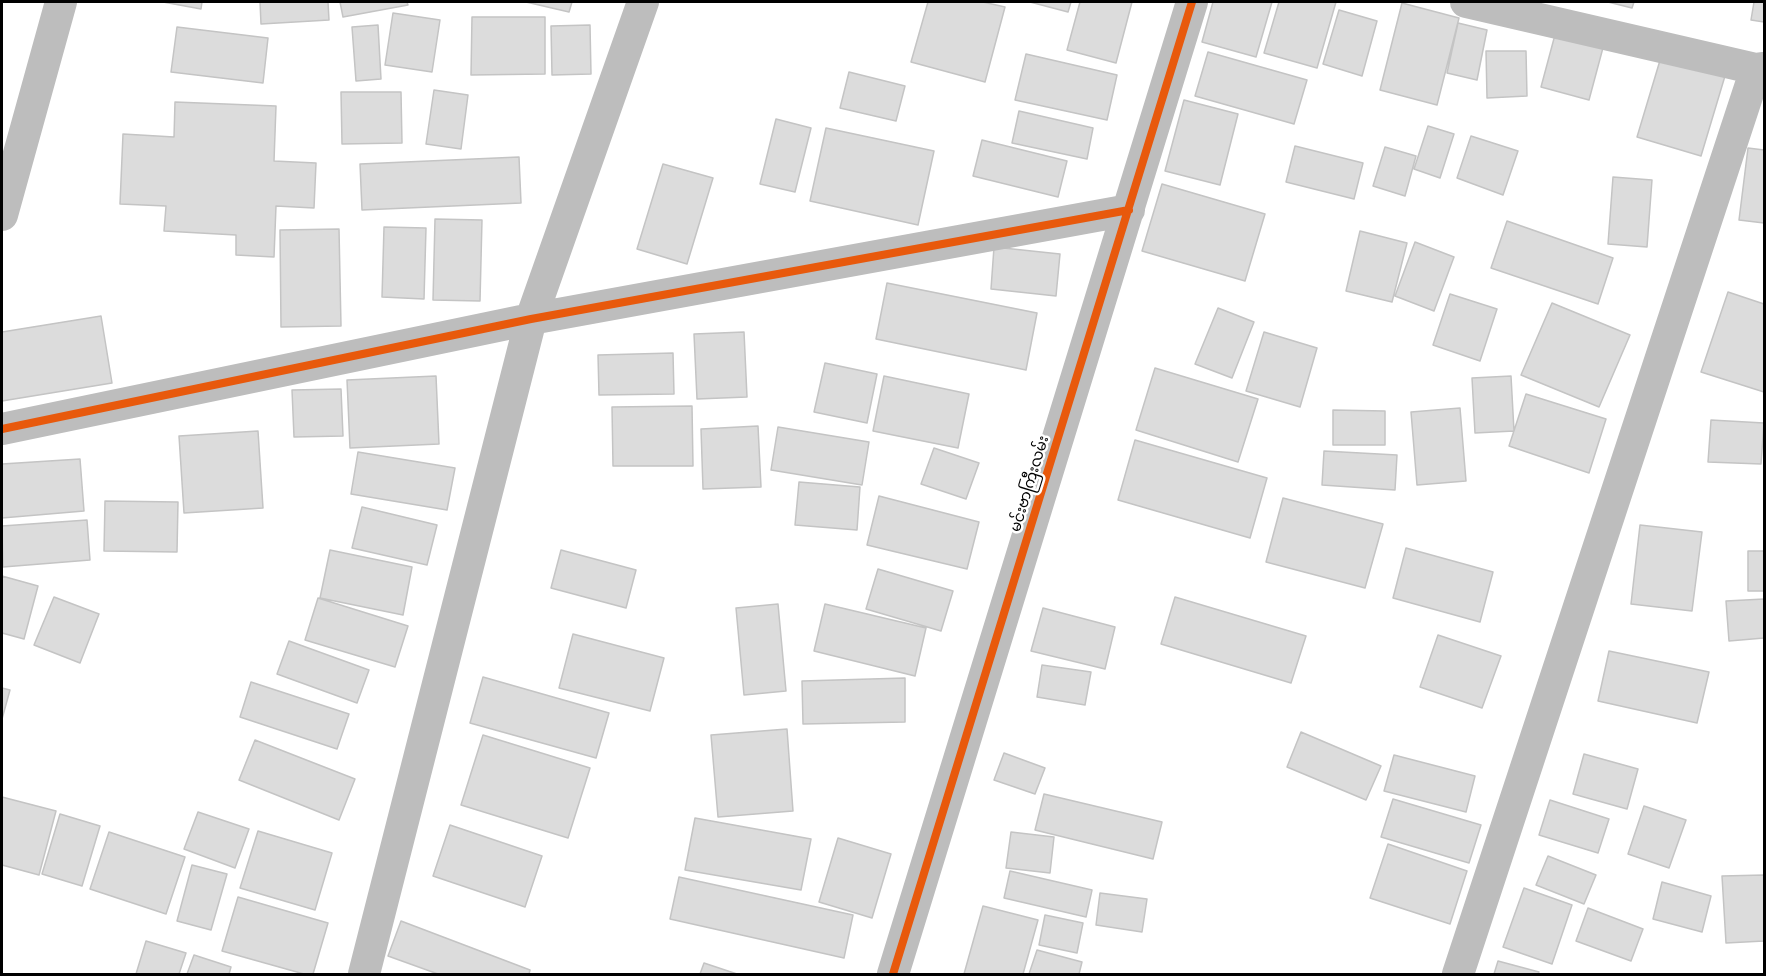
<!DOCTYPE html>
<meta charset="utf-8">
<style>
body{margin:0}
#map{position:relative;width:1766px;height:976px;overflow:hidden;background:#fff;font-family:"Archivo Narrow",sans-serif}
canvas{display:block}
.frame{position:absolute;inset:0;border:3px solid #000;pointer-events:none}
</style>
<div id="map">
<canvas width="1766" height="976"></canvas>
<div class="frame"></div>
</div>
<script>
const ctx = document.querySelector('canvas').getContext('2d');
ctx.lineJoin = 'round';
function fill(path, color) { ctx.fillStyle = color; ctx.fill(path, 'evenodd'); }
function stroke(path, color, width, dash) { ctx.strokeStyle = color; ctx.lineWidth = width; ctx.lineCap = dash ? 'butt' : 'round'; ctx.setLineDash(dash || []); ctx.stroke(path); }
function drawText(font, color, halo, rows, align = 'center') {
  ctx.font = font + ' "Archivo Narrow","Noto Sans Myanmar",sans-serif'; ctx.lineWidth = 5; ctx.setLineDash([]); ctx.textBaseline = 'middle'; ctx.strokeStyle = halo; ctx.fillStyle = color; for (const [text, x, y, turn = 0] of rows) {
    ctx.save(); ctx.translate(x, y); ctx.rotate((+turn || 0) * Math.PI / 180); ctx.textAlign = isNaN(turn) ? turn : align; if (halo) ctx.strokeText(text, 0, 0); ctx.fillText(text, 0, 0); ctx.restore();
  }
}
const building = new Path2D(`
 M163,2H202L201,9Z
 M260,2H328L329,20L261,24Z
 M340,2H407L408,5L343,17Z
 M526,2H572L569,12Z
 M928,2H983L1005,7L985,82L911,62Z
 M1030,2H1071L1068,12Z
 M1080,2H1132L1116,63L1067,50Z
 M1213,2H1272L1256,57L1202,42Z
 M1279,2H1336L1317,68L1264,53Z
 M1608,2H1634L1632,8Z
 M1754,2H1764V22L1751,20Z
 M1402,3L1459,18L1437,105L1380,90Z
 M1339,10L1377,21L1362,76L1323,64Z
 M393,13L440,20L432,72L385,65Z
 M472,17H545V74L471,75Z
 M1458,23L1487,30L1477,80L1447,73Z
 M378,25L381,79L356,81L352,27Z
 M590,25L591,74L552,75L551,26Z
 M177,27L268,38L263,83L171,72Z
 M1556,31L1604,44L1589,100L1541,87Z
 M1486,51H1526L1527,96L1487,98Z
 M1208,52L1307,80L1294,124L1195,96Z
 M1026,54L1117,75L1107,120L1015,100Z
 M1661,57L1725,76L1701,156L1637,137Z
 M849,72L905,86L896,121L840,108Z
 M434,90L468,95L461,149L426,144Z
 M341,92H401L402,143L342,144Z
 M1184,100L1238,114L1220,185L1165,171Z
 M175,102L276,106L274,161L316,163L314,208L276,206L274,257L236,255V235L164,231L166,206L120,204L123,134L174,137Z
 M1019,111L1093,128L1087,159L1012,143Z
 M776,119L811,128L795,192L760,184Z
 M1428,126L1454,134L1440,178L1414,169Z
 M826,128L934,151L918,225L810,201Z
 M1471,136L1518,151L1503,195L1457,178Z
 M982,140L1067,161L1058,197L973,176Z
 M1295,146L1363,163L1354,199L1286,182Z
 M1385,147L1416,156L1405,196L1373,186Z
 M1748,148L1764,150V223L1739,220Z
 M519,157L521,203L362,210L360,164Z
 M663,164L713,178L687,264L637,249Z
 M1613,177L1652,180L1647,247L1608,244Z
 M1162,184L1265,214L1245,281L1142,251Z
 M435,219L482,220L480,301L433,300Z
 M1507,221L1613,258L1598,304L1491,268Z
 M384,227L426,228L424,299L382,297Z
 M339,229L341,326L281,327L280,230Z
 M1360,231L1407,243L1392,302L1346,291Z
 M1415,242L1454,257L1434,311L1395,296Z
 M994,247L1060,254L1056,296L991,289Z
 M887,283L1037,313L1026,370L876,339Z
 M1728,292L1764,304V392L1701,372Z
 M1450,294L1497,309L1480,361L1433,345Z
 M1552,303L1630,335L1599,407L1521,375Z
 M1218,308L1254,322L1232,378L1195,364Z
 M101,316L112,383L2,401V332Z
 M744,332L747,397L697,399L694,334Z
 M1264,332L1317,348L1300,407L1246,391Z
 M673,353L674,394L599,395L598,355Z
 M825,363L877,374L867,423L814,412Z
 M1155,368L1258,399L1238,462L1136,430Z
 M436,376L439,444L350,448L347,380Z
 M884,376L969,394L958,448L873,431Z
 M1511,376L1514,431L1475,433L1472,378Z
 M341,389L343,436L294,437L292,390Z
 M1526,394L1606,419L1589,473L1509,446Z
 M692,406L693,466H613L612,407Z
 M1460,408L1466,481L1417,485L1411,412Z
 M1333,410L1385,411V445H1333Z
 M1711,420L1764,423L1761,464L1708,462Z
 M758,426L761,487L703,489L701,429Z
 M778,427L869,442L862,485L771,470Z
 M258,431L263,508L184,513L179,436Z
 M1135,440L1267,478L1250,538L1118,500Z
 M934,448L979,463L966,499L921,484Z
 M1324,451L1397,455L1395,490L1322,485Z
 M358,452L455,468L447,510L351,494Z
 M80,459L84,511L2,518V464Z
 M799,482L860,487L857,530L795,525Z
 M879,496L979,522L967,569L867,545Z
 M1283,498L1383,524L1365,588L1266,562Z
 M105,501L178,502L177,552L104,551Z
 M362,507L437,525L427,565L352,548Z
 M87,520L90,560L3,567L2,526Z
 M1640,525L1702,532L1692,611L1631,604Z
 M1406,548L1493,572L1480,622L1393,598Z
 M330,550L412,567L403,615L320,598Z
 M561,550L636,570L626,608L551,588Z
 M1748,551H1764V591H1748Z
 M878,569L953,591L941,631L866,609Z
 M2,576L38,586L24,639L2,633Z
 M54,597L99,614L80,663L34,645Z
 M1175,597L1306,636L1291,683L1161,644Z
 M318,598L408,626L395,667L305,640Z
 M1764,599V638L1729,641L1726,601Z
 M778,604L786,691L744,695L736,608Z
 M825,604L926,628L915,676L814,651Z
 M1043,608L1115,627L1105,669L1031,651Z
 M573,634L664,658L650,711L559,688Z
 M1438,635L1501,656L1482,708L1420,687Z
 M289,641L369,670L357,703L277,674Z
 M1609,651L1709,672L1697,723L1598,701Z
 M1042,665L1091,672L1085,705L1037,697Z
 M483,677L609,713L596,758L470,723Z
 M905,678V722L803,724L802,681Z
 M251,682L349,714L337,749L240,717Z
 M2,688L10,690L2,719Z
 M787,729L793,811L718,817L711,735Z
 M1301,732L1381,766L1366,800L1287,767Z
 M483,735L590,768L568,838L461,805Z
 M255,740L355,779L339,820L239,780Z
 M1004,753L1045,768L1035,794L994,780Z
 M1584,754L1638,769L1627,809L1573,794Z
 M1394,755L1475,776L1466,812L1384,791Z
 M1044,794L1162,822L1153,859L1035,830Z
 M2,797L56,811L39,875L2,865Z
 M1393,799L1481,825L1469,863L1381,837Z
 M1550,800L1609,819L1598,853L1539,835Z
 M1644,806L1686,820L1669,868L1628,854Z
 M198,812L249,829L235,868L184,849Z
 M60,814L100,826L82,886L42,874Z
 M695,818L811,839L801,890L685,870Z
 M450,825L542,856L525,907L433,876Z
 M258,831L332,853L315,910L240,888Z
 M109,832L185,857L166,914L90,889Z
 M1011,832L1054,837L1050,873L1006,868Z
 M838,838L891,854L872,918L819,902Z
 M1388,844L1467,871L1450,924L1370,898Z
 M1548,856L1596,875L1584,904L1536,885Z
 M192,865L227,874L211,930L177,921Z
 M1010,871L1092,890L1086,917L1004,898Z
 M1764,875V941L1726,943L1722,876Z
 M679,877L853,915L844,958L670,919Z
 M1662,882L1711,896L1702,932L1653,919Z
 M1524,888L1572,905L1552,964L1503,947Z
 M1100,893L1147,899L1142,932L1096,925Z
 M238,897L328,923L313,974H304L222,951Z
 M983,906L1038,920L1023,974H964Z
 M1588,908L1643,929L1631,961L1576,941Z
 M1045,915L1083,923L1077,953L1039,945Z
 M401,921L530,970L529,974H438L388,956Z
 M146,941L186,953L179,974H136Z
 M1037,950L1082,962L1079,974H1029Z
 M194,955L231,967L229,974H187Z
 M1498,961L1539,972L1538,974H1494Z
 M704,963L737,974H700Z`);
fill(building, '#dcdcdc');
stroke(building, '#c4c4c4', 1.5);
stroke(new Path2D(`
 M1466,2L1756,69L1764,68
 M2,215L61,2
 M2,429L531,319L1129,210
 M364,974L531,319L643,2
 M893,974L1192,2
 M1458,974L1756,69`), '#bdbdbd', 32);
stroke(new Path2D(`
 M2,429L531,319L1129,210
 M893,974L1192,2`), '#e8590c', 8);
drawText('15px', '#000', '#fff', [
 ["မင်းဗာကြီးလမ်း",1030,484,-73]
]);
</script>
